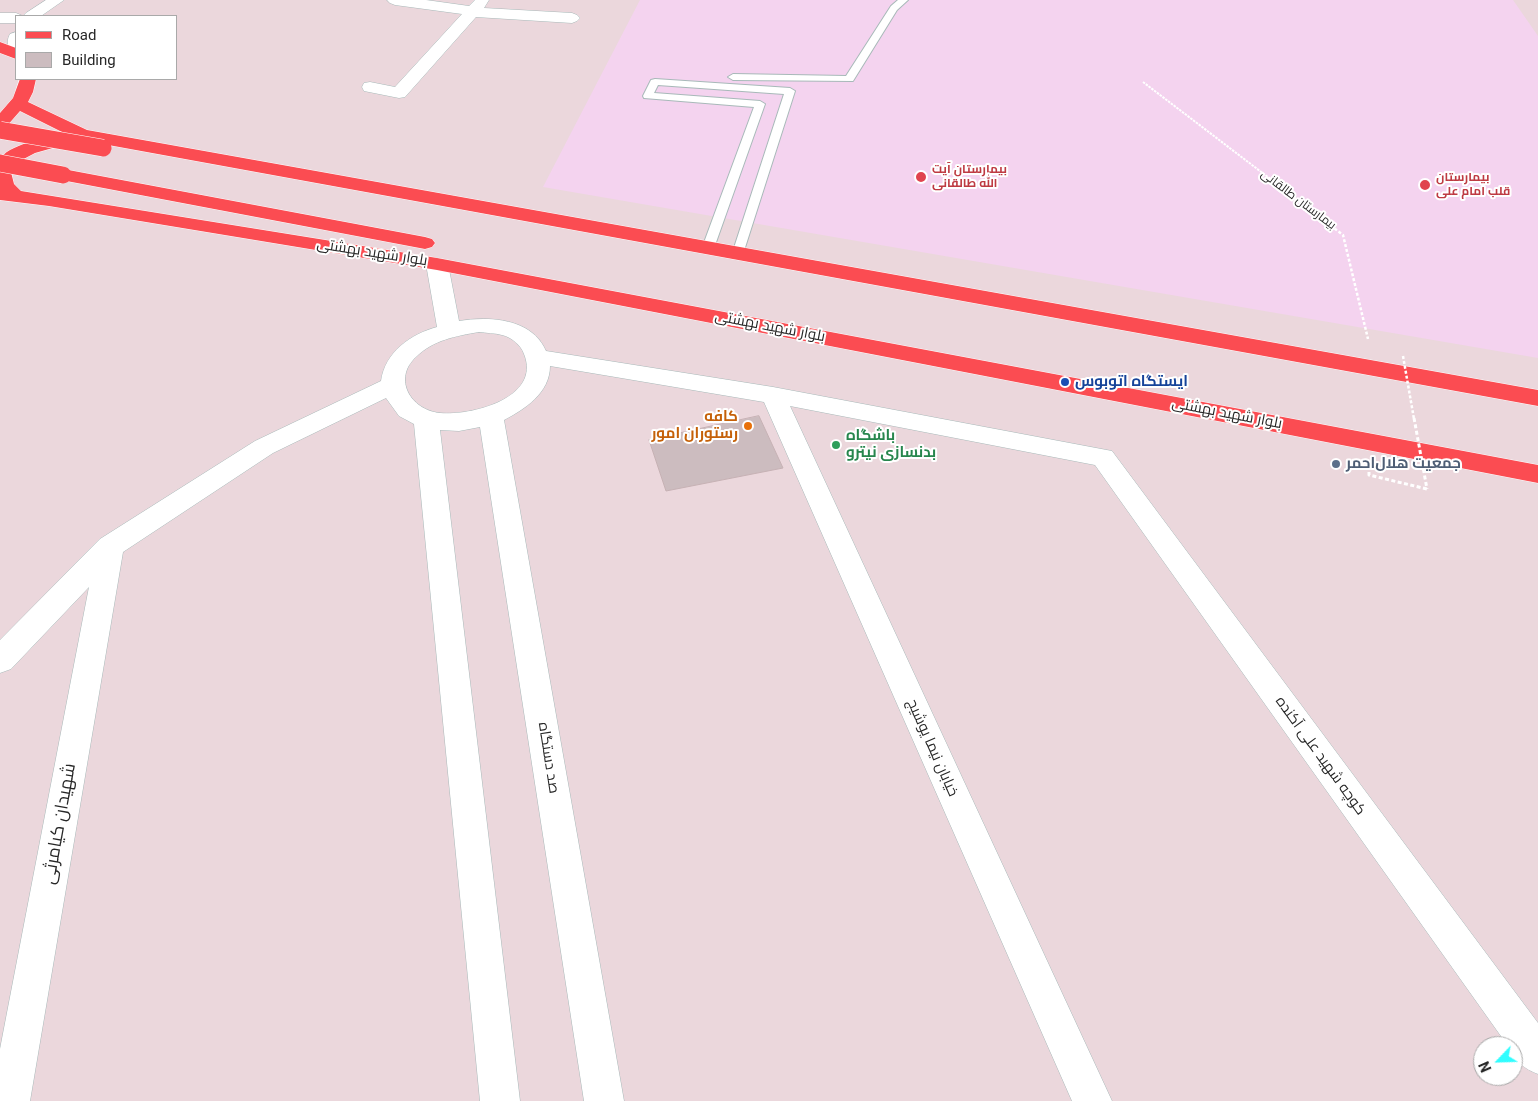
<!DOCTYPE html>
<meta charset="utf-8">
<style>
body{margin:0}
#map{position:relative;width:1538px;height:1101px;overflow:hidden;background:#ebd7dc;font-family:Roboto,sans-serif}
canvas{display:block}
.legend{position:absolute;left:15px;top:15px;width:162px;height:65px;box-sizing:border-box;background:#fff;border:1px solid #a9a9a9;margin:0;padding:6px 9px;list-style:none;font-size:15px;color:#272727}
.legend li{display:flex;align-items:center;gap:10px;height:25px}
.legend b{width:25px;border:1px solid #a9a9a9}
.north{position:absolute;left:1473px;top:1036px;width:50px;height:50px;box-sizing:border-box;background:#fff;border:1px solid #a9a9a9;border-radius:50%;rotate:246deg;font-size:14px;font-weight:700;line-height:20px;text-align:center;color:#272727}
.north::after{content:'';display:block;margin:auto;width:18px;height:22px;background:#30fdff;clip-path:polygon(50% 0,100% 100%,50% 72%,0 100%)}
</style>
<div id="map">
<canvas width="1538" height="1101"></canvas>
<ul class="legend">
<li><b style="height:6px;background:#fb4c52"></b>Road</li>
<li><b style="height:14px;background:#ccbcbf"></b>Building</li>
</ul>
<div class="north">N</div>
</div>
<script>
const ctx = document.querySelector('canvas').getContext('2d');
ctx.lineJoin = 'round';
function fill(path, color) { ctx.fillStyle = color; ctx.fill(path, 'evenodd'); }
function stroke(path, color, width, dash) { ctx.strokeStyle = color; ctx.lineWidth = width; ctx.lineCap = dash ? 'butt' : 'round'; ctx.setLineDash(dash || []); ctx.stroke(path); }
function drawText(font, color, halo, rows, align = 'center') {
  ctx.font = font + ' Roboto,Cairo,sans-serif'; ctx.lineWidth = 4; ctx.setLineDash([]); ctx.textBaseline = 'middle'; ctx.strokeStyle = halo; ctx.fillStyle = color; for (const [text, x, y, turn = 0] of rows) {
    ctx.save(); ctx.translate(x, y); ctx.rotate((+turn || 0) * Math.PI / 180); ctx.textAlign = isNaN(turn) ? turn : align; if (halo) ctx.strokeText(text, 0, 0); ctx.fillText(text, 0, 0); ctx.restore();
  }
}
fill(new Path2D(`
 M640,0H1513L1538,36V358L543,187Z`), '#f4d3ef');
const building = new Path2D(`
 M759,416L783,468L666,491L649,440Z`);
fill(building, '#ccbcbf');
stroke(building, '#c6b1b4', 1);
const lane = new Path2D(`
 M898,0H908L897,10L853,81L733,80L728,77L733,74L846,76L891,6Z
 M655,79L790,88L795,91L742,257H734L732,254L784,94L658,85L654,93L760,101L765,104L714,248L708,252L702,248L754,107L644,98L643,96L651,80Z`);
const street = new Path2D(`
 M387,0H426L469,6L475,0H489L484,8L572,13L577,15L580,18L577,21L572,23L476,17L405,97L399,98L364,91L362,87L364,83L370,82L395,87L462,14L395,5L390,3Z
 M437,258L444,260L448,264L459,321C489,316 532,318 546,351L773,387L1112,451L1538,1023V1074C1525,1069 1513,1061 1513,1046H1508L1095,465L790,406L1112,1101H1072L764,402L550,366C550,393 525,409 504,420L624,1101H584L480,427L459,431L440,430L520,1101H480L414,424L399,416L386,398L273,453L123,552L30,1101H0V1049L89,587L11,669L0,673V640L100,539L255,441L381,381C385,352 411,334 437,327L426,264L430,260ZM479,332C486,333 495,333 502,335C511,337 521,345 524,354C542,398 471,416 440,413C411,410 392,379 416,357C433,340 456,336 479,332Z`);
const secondary = new Path2D(`
 M46,0H64L41,16H23L26,13Z
 M0,13H16L23,16H16V23H0Z
 M16,32V52L10,50C7,45 7,39 10,34Z`);
const primary = new Path2D(`
 M0,42L16,48V59L0,53Z
 M20,79H36L33,92L28,102L87,130L1538,390V406L81,140L35,153L18,162L11,172L14,184L21,191L437,258L1538,465V483L437,270L49,206L0,200C0,190 0,169 0,160C5,145 50,137 64,133L20,111L6,127L0,128V113L13,98Z
 M63,169L425,237L432,239L435,243L432,247L425,249L56,179L54,175L56,171Z`);
stroke(lane, '#a8b9b9', 2);
stroke(street, '#a8b9b9', 1);
stroke(secondary, '#a8b9b9', 1);
stroke(primary, '#fff', 1);
stroke(new Path2D(`
 M1143,82L1277,184`), '#fff', 2, [2.5, 1]);
stroke(new Path2D(`
 M1275,183L1343,235L1368,339`), '#fff', 2.5, [3, 2]);
stroke(new Path2D(`
 M1369,472V475L1427,489`), '#fff', 3, [4, 2.5]);
fill(lane, '#fff');
fill(street, '#fff');
fill(secondary, '#fff');
fill(primary, '#fb4c52');
const primaryBridge = new Path2D(`
 M0,130L103,148
 M0,163L63,175`);
stroke(primaryBridge, '#fff', 18, []);
stroke(new Path2D(`
 M1403,356L1414,419`), '#fff', 2.5, [3, 2]);
stroke(new Path2D(`
 M1414,418L1427,489`), '#fff', 3, [4, 2.5]);
stroke(primaryBridge, '#fb4c52', 17);
for (const [x, y, r, color] of [
 [921,177,6,"#e0444e"],
 [1425,185,6,"#e0444e"],
 [1065,382,5,"#1a4fb4"],
 [748,426,5,"#e8710a"],
 [836,445,5,"#2e9e5b"],
 [1336,464,5,"#5c6f8a"]
]) { const dot = new Path2D(); dot.arc(x, y, r, 0, 2 * Math.PI); ctx.fillStyle = color; ctx.fill(dot); stroke(dot, '#fff', 2); }
drawText('bold 12px', '#be3a42', '#fff', [
 ["بیمارستان آیت",932,170],
 ["الله طالقانی",932,184],
 ["بیمارستان",1436,178],
 ["قلب امام علی",1436,192]
], 'left');
drawText('12px', '#272727', '#fff', [
 ["بیمارستان طالقانی",1298,200,37]
]);
drawText('15px', '#272727', '#fff', [
 ["بلوار شهید بهشتی",372,253,9],
 ["بلوار شهید بهشتی",770,327,11],
 ["بلوار شهید بهشتی",1227,414,11],
 ["خیابان نیما یوشیج",932,748,66],
 ["کوچه شهید علی آکنده",1320,756,54],
 ["صد دستگاه",548,758,81]
]);
drawText('bold 15px', '#164399', '#fff', [
 ["ایستگاه اتوبوس",1075,382]
], 'left');
drawText('bold 15px', '#c56008', '#fff', [
 ["کافه",738,417],
 ["رستوران امور",738,434]
], 'right');
drawText('bold 15px', '#27864d', '#fff', [
 ["باشگاه",846,436],
 ["بدنسازی نیترو",846,453]
], 'left');
drawText('bold 15px', '#4e5e75', '#fff', [
 ["جمعیت هلال‌احمر",1346,464]
], 'left');
drawText('18px', '#272727', '#fff', [
 ["شهیدان کیامرثی",60,824,-80]
]);
</script>
